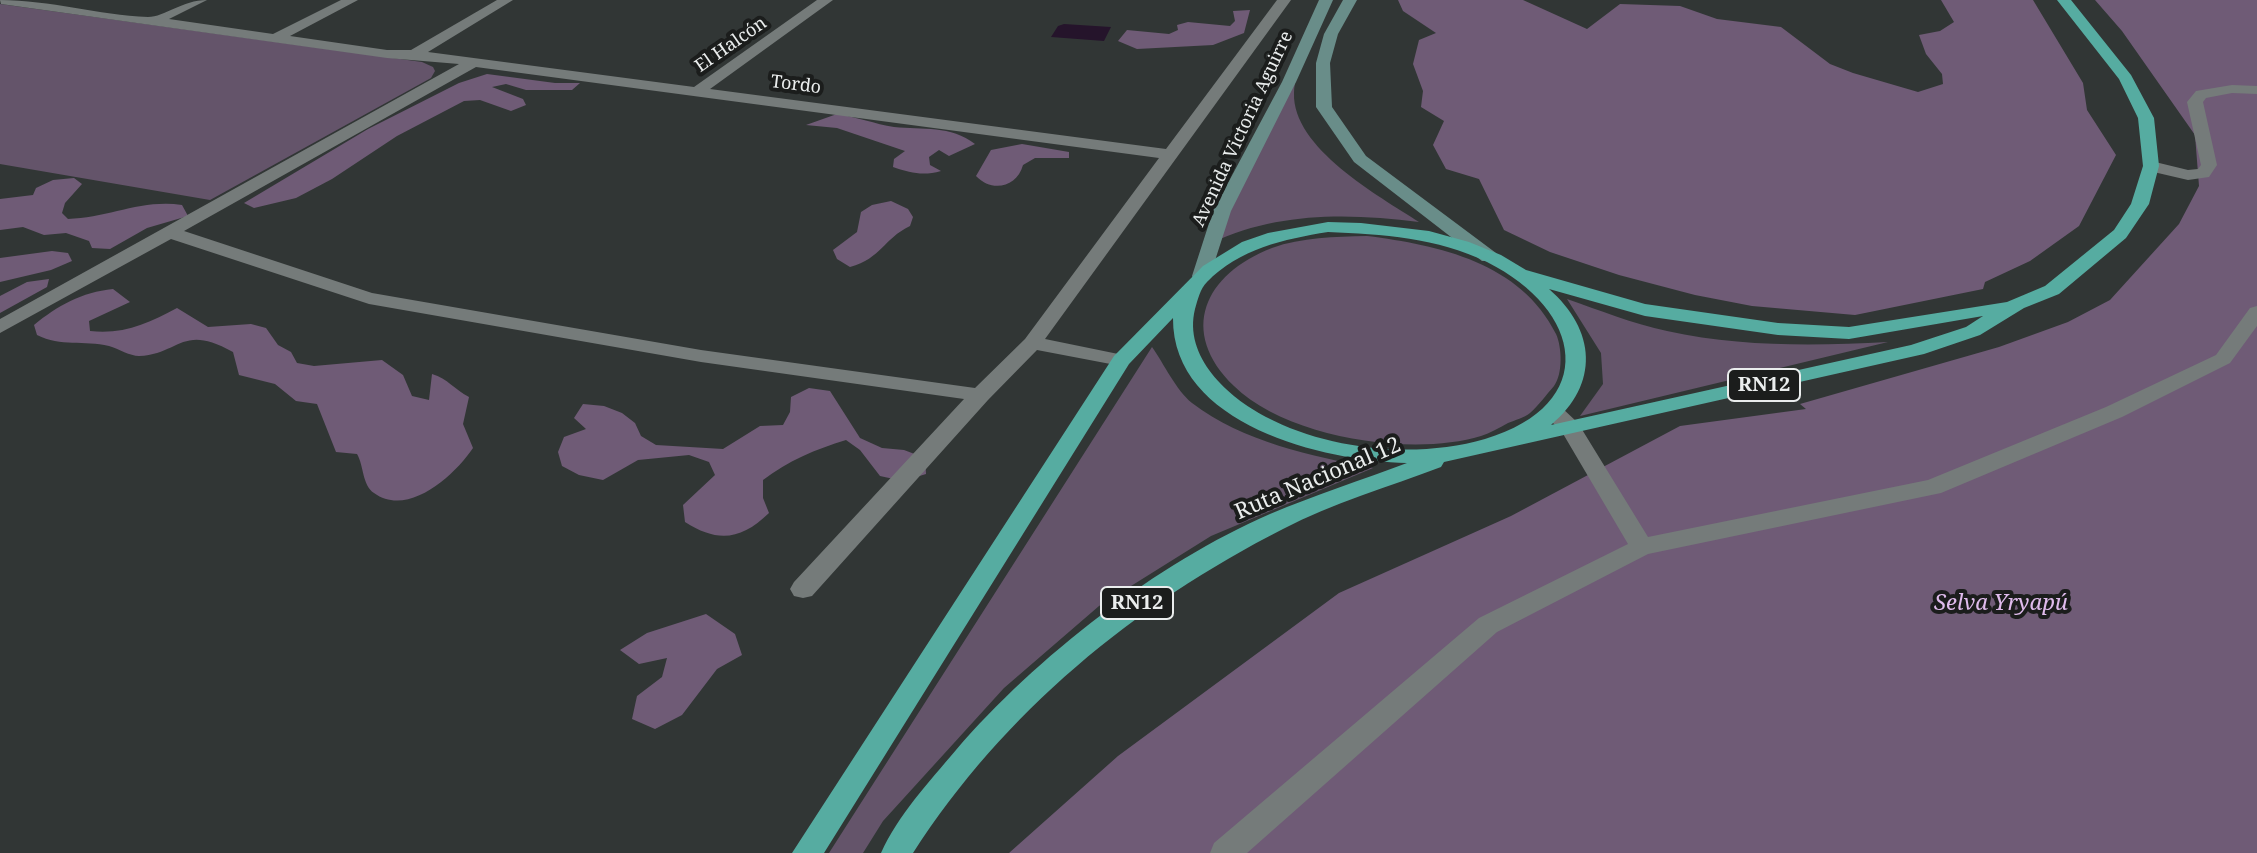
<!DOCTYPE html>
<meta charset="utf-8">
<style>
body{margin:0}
canvas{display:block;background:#313635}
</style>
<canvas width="2257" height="853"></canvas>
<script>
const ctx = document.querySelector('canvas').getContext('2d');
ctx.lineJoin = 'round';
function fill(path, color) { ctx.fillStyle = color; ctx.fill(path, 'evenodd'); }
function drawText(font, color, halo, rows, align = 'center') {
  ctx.font = font + ' "Noto Serif",serif'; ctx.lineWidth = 8; ctx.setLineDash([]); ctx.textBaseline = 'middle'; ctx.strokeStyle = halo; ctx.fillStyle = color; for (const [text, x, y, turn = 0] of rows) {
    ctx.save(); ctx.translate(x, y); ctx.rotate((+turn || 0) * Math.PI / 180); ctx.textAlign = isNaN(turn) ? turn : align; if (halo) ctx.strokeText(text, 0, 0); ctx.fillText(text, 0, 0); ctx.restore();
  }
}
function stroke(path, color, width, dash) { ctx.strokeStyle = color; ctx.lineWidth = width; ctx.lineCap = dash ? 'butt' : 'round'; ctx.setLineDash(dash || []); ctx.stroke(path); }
fill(new Path2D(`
 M0,4L422,62L433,67L435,71L431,78L210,200L0,164Z
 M1316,21C1308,43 1295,70 1294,93C1292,148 1379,196 1419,222C1348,213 1277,212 1211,243Z
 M1367,236C1439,245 1521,263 1556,334C1562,347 1563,374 1554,386C1547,394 1538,406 1530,413C1524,418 1515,420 1508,423C1499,428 1490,433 1481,436C1412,457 1287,438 1234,386C1178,332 1204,274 1272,248C1302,237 1335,237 1367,236Z
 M1567,299C1599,310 1633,324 1667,331C1739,347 1815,346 1888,342L1580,416L1603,384L1601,353Z
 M1152,347C1164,364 1176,390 1192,403C1243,442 1312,456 1373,468L1211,536L1099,606L1004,688L883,821L863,853H829Z`), '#64546a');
fill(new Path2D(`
 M1398,0H1523L1587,29L1620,4L1680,6L1717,19L1781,27L1830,64L1853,73L1918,92L1943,84L1942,74L1926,54L1919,35L1940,31L1954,22L1941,0H2033L2083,83L2087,110L2116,155L2079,226L2030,261L1985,282L1983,289L1855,315L1752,306L1695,295L1619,275L1550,252L1504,230L1479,179L1446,169L1433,145L1444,121L1421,107L1423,91L1413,64L1419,40L1436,33L1403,11Z
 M2095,0H2257V853H1009L1118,756L1339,593L1511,516L1680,426L1806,409L1800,404L1999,347L2068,322L2110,300L2179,224L2199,186L2195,135L2122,31Z
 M1250,10L1244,33L1213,45L1137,49L1118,41L1127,30L1169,34L1178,30L1177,25L1188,22L1230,26L1235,21L1233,11Z
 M487,74L555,83H580L572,90H526L506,84L492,87L523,99L526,105L511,111L480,100L464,101L397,136L332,179L296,198L254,208L244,203L368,129L459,83Z
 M837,114C857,117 875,124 894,127C922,130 951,125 975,144L949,156L939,150L929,157L930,165L941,171C923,176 911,173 893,167L894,159L905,151L837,128L806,125Z
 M1022,144L1069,152V158H1035L1023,165C1017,187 992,193 976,176L991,150Z
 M74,178L82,184L65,203L62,213L68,219C108,218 141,199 182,205L188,216L147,228L110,249L92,248L89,241L66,233L44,235L23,227L0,230V199L33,195L36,188L53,180Z
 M891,201L908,209L913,217L910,226C883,239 882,258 850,267L837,259L833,250L857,232L861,212L872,205Z
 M52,251L68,253L72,261L51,270L0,282V258Z
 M49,279L47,287L0,313V296L27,282Z
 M113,289L130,302L89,321L90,331C123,335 149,323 177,308L208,327L251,324L266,328L278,345L291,352L297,363L314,366L382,360L403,375L412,396L429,400L432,374C448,379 454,389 469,397L463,424L473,448C455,475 408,518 374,493C362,485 364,466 357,454L336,452L317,404L296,401L275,384L239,375L233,352C182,323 180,354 139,356C130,356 119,349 109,346C84,340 61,347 37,335L34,325C57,306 82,292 113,289Z
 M809,388L830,391L860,438L882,448L904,450L925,458L926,474L903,481L880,476L860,450L846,440C816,449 788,461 763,480V498L769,513C741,540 718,543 685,522L683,505L715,475L709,462L689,455L638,460L603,480L579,475L562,466L558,452L564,437L586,429L574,418L583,404L604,406L622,413L635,423L641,436L656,445L723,449L760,426L783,425L790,412L791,397Z
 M706,614L735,634L742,655L717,669L682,715L655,729L632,719L637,696L662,677L667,658L639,664L620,650L647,633Z`), '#6f5b76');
fill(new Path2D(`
 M1064,24L1111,27L1104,41L1051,37L1058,26Z`), '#25142b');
fill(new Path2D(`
 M0,0C50,0 98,15 148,17C165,17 182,0 207,0L169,19L273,34L341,0H358L290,36L387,50H411L497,0H513L428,52L694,87L817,0H833L710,89L1166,149L1277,0H1291L1045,339L1128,356L1131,360L1128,364L1121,366L1037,350L988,400L812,596L803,598L794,596L790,589L794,582L964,399L701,362L369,304L171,239L0,333V319L459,64L387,58L1,4ZM476,67L1159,158L1025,339L975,388L701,350L372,293L184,231Z
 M2232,85L2257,86V94L2232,93L2206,98L2203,102L2217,165L2209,177L2188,180L2145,170L2143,166L2151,161L2188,170L2198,169L2201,165L2187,102L2196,91Z
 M2257,306V326L2230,363L2122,417L1941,493L1648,554L1497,632L1247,853H1210L1214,843L1479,618L1628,544L1562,432L1542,412L1545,407H1561L1578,423L1648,537L1928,480L2106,407L2216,355L2250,308Z`), '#757b7a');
fill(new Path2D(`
 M1319,0H1333L1296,82L1231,211L1210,276L1208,280H1194L1192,276L1213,211L1282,82Z
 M1343,0H1357L1338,34L1330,63L1332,107L1366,156L1496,253L1498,257L1496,261H1482L1354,162L1316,107V63L1324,34Z`), '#698d89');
fill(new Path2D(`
 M2057,0H2071L2131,75L2154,118L2159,166L2149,204L2126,238L2059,294L2024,308L1980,335L1924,354L1444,462L1441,467C1389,487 1332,503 1283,529C1134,605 1004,712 913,853H881C898,815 929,782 956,750C1036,657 1157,563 1270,514C1315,495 1362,480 1407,463C1324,461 1172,425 1173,318L1129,364L824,853H792L1114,356L1203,266L1242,242L1268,233L1328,222L1361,223L1429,231L1469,242L1501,255L1526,270L1645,304L1778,323L1849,327L2007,302L2045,286L2114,230L2131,204L2143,166L2138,118L2119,79ZM1328,232C1382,234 1438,238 1487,262C1583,310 1601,404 1485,439C1416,459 1329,450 1266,417C1228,397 1183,357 1195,309C1198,299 1200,289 1207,282C1239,249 1284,239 1328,232ZM1549,289L1645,316L1778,335L1849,339L1983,316L1966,327L1911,345L1551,425C1600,384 1596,330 1549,289Z`), '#56aca1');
drawText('18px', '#eaeded', '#1b1d1c', [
 ["El Halcón",731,45,-35],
 ["Tordo",796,85,7],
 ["Avenida Victoria Aguirre",1243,129,-65]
]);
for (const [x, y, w] of [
 [1764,385,72],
 [1137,603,72]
]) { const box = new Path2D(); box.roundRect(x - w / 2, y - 16, w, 32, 6); ctx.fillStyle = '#1b1d1c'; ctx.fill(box); stroke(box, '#eaeded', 2); }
drawText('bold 20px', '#eaeded', null, [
 ["RN12",1764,385],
 ["RN12",1137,603]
]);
drawText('22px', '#eaeded', '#1b1d1c', [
 ["Ruta Nacional 12",1318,479,-23]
]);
drawText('italic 22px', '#dfbbec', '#1b1d1c', [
 ["Selva Yryapú",2001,604]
]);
</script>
